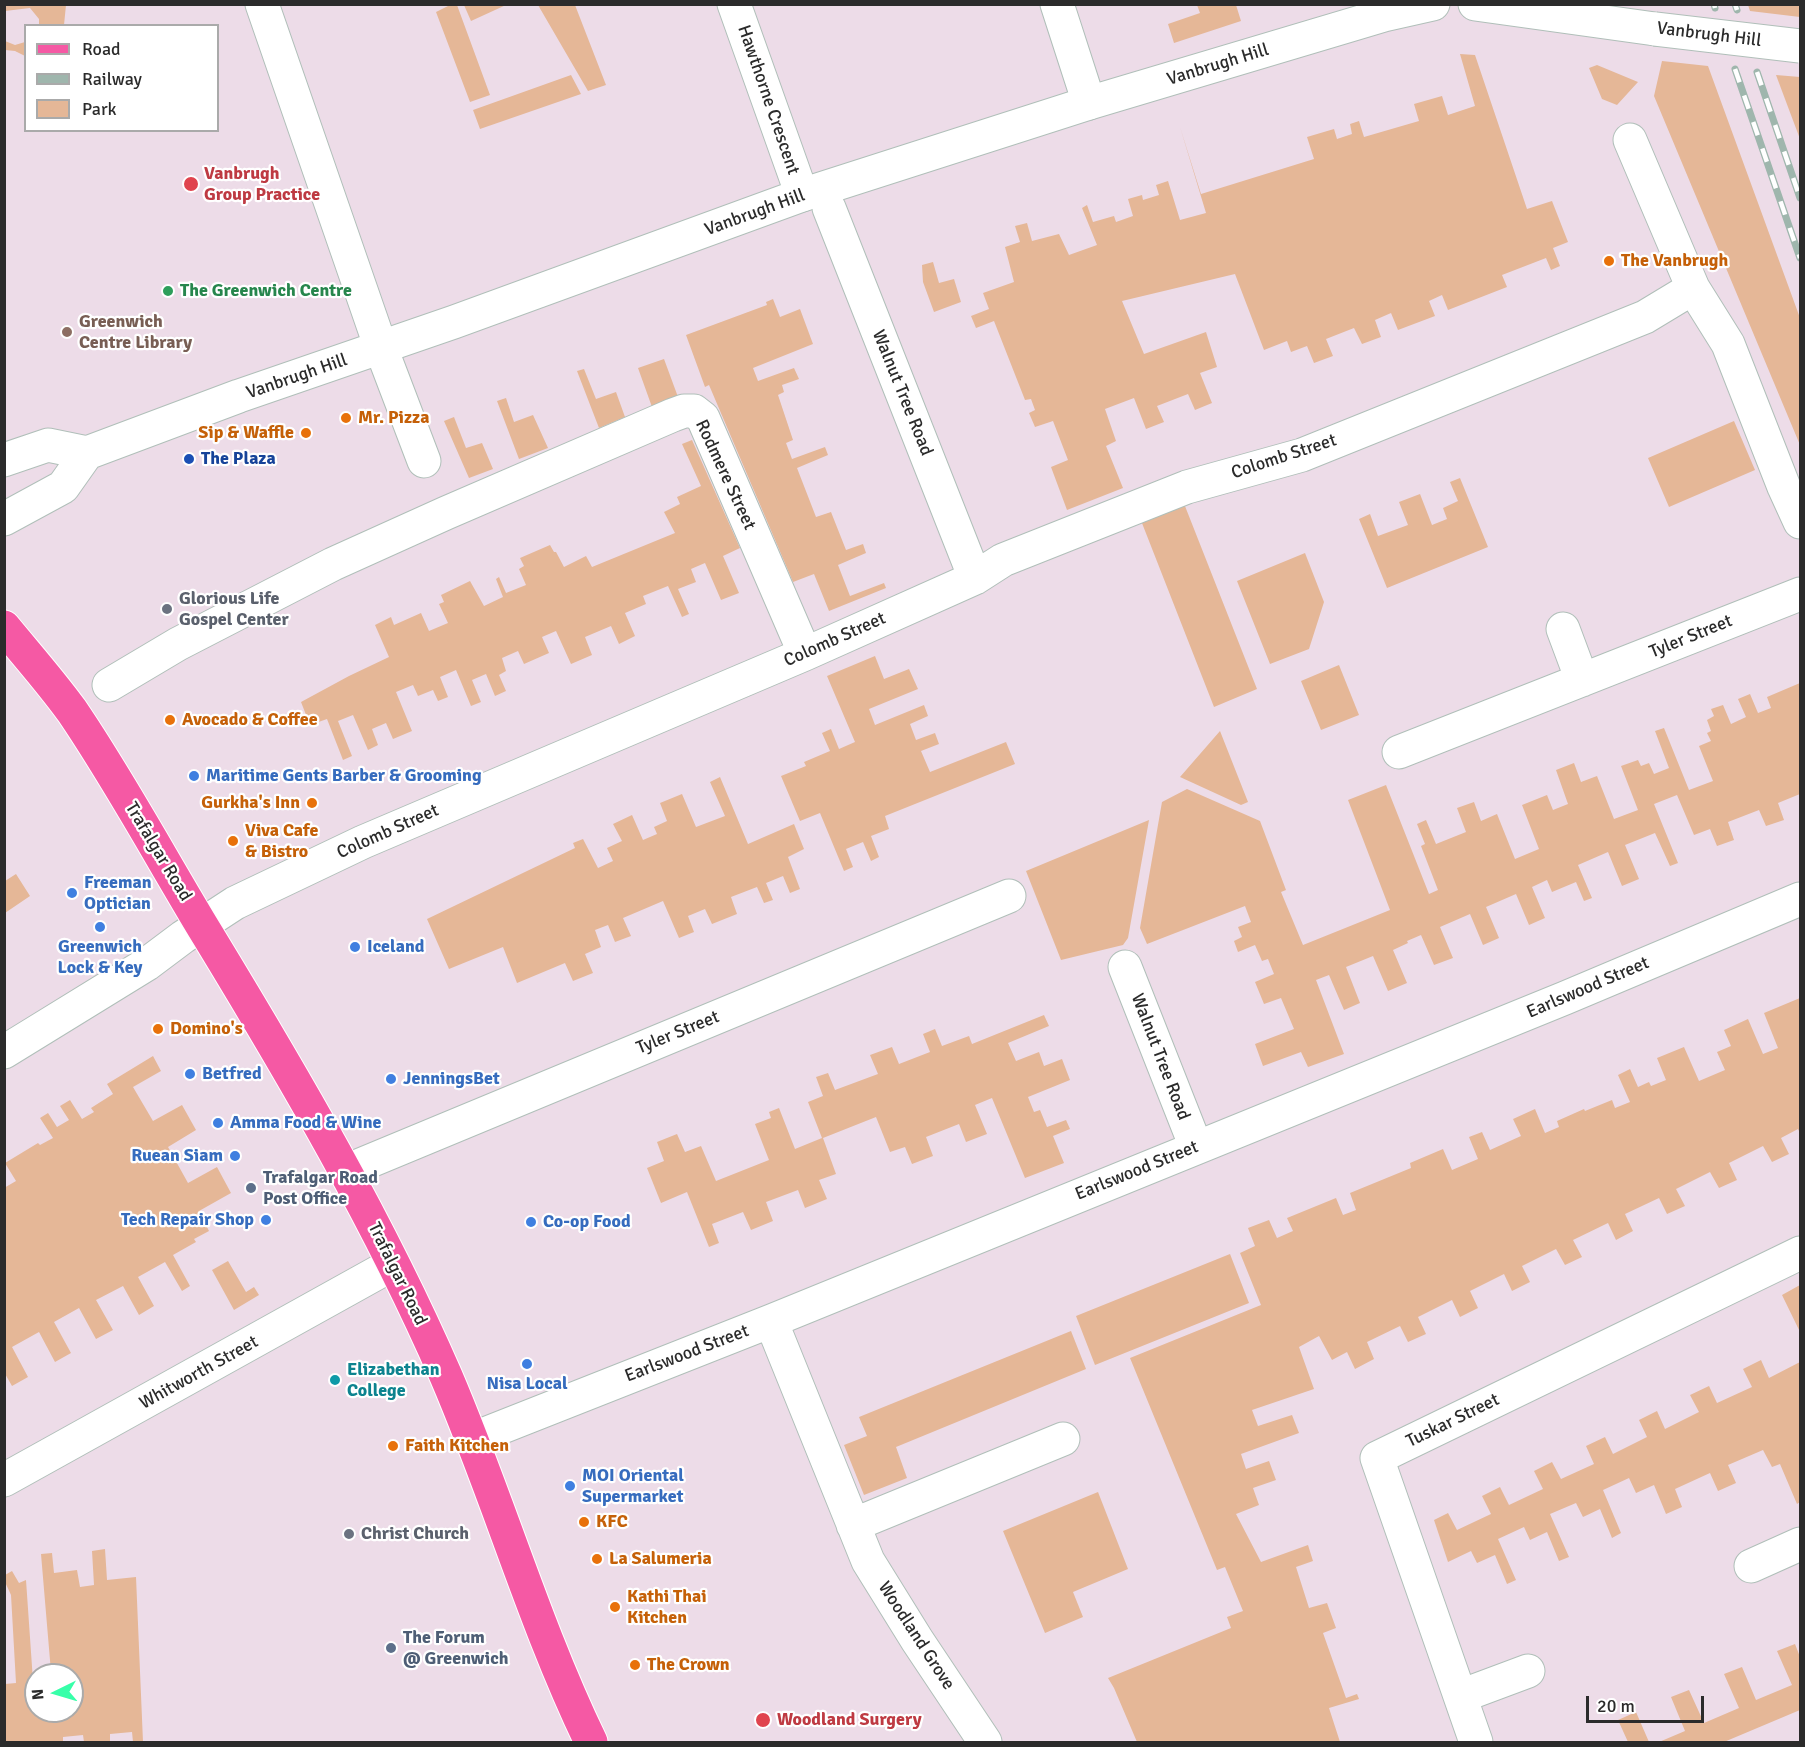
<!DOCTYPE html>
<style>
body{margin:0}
#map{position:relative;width:1805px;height:1747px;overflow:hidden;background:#eddce8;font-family:Signika,sans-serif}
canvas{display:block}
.frame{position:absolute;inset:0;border:6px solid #2b2b2b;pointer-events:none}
.legend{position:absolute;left:24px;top:24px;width:195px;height:108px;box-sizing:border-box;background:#fff;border:2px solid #aaa;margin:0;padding:8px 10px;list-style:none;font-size:18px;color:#2b2b2b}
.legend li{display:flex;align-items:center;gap:12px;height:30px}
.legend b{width:30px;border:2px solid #aaa}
.north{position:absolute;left:24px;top:1663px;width:60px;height:60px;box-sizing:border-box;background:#fff;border:2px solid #aaa;border-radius:50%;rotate:265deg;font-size:16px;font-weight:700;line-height:24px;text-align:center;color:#2b2b2b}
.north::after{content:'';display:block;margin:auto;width:21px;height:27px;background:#37ffa9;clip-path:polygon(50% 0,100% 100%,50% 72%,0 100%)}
.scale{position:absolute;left:1586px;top:1696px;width:118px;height:27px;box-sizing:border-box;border:3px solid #2b2b2b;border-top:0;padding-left:8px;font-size:18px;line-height:21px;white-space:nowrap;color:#2b2b2b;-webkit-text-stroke:4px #fff;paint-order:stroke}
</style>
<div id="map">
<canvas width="1805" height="1747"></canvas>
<div class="frame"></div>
<ul class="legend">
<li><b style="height:8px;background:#f559a4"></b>Road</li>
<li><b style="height:8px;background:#9fb6ad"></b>Railway</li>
<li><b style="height:16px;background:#e5b797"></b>Park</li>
</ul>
<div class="north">N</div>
<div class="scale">20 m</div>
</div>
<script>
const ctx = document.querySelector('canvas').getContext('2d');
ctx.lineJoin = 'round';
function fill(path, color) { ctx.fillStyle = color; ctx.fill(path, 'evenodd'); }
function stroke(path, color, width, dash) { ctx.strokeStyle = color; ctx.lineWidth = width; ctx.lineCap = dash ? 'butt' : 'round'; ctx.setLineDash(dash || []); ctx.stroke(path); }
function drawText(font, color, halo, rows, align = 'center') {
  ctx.font = font + ' Signika,sans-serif'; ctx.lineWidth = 4.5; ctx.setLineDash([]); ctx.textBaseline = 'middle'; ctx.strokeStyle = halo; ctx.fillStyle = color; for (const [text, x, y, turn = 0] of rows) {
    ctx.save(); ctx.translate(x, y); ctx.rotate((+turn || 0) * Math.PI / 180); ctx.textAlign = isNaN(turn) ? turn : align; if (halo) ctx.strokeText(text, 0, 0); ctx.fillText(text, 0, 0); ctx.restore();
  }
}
fill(new Path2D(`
 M5,4L66,5L64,25H39V19L30,8L5,11Z
 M450,5H457L490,95L470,102L436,12Z
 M464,5H506L471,21Z
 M538,5H575L606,85L588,91Z
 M1197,5H1236L1241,21L1174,43L1168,24L1200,13Z
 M1748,5H1800V17L1750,11Z
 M5,41L15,45L25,42V56L15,51L5,50Z
 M1460,54L1475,55L1527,209L1552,201L1568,242L1553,248L1560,266L1551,270L1546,258L1502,275L1507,287L1448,310L1442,295L1429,301L1435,316L1398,330L1391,313L1375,320L1381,337L1362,344L1354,328L1326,339L1333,356L1314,363L1307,346L1291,352L1287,341L1264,350L1235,274L1122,301L1144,354L1206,332L1217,367L1200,373L1212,403L1195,410L1188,394L1157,406L1164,422L1146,429L1134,398L1105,409L1116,441L1106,446L1123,488L1067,510L1051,467L1068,460L1053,421L1035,427L1029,413L1035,410L1031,399L1025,400L994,321L976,328L971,316L989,309L983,293L1014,282L1005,247L1020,242L1015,226L1027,223L1032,241L1059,234L1069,255L1097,245L1082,208L1087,205L1093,222L1114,216L1116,222L1133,216L1128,199L1142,195L1143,200L1159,195L1156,185L1168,181L1180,220L1206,213L1180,127L1201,194L1314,159L1307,137L1334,129L1337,139L1352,134L1350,124L1359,121L1364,137L1419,121L1414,104L1442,96L1448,115L1475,106Z
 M1662,61L1708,66L1800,318V445L1654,96Z
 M1597,65L1638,82L1617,105L1602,99L1589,68Z
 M571,75L581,94L480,129L473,110Z
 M1776,75L1800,77V139Z
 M933,262L939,283L954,279L961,302L934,312L923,282L922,265Z
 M773,299L780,317L800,309L813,344L753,368L758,381L794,368L799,379L782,385L784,392L778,395L793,440L786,443L792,459L825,447L828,455L797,468L816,517L831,512L846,550L863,544L866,553L838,565L850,596L884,583L886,588L829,611L814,574L793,582L709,385L705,387L686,335L767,305L766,302Z
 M664,359L678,397L652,407L638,368Z
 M584,369L596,399L616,392L625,417L599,428L577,371Z
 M506,398L514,422L533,415L548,448L519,459L497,401Z
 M454,417L466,448L482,443L493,469L469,478L444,421Z
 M1734,421L1755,470L1669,507L1648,458Z
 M692,440L740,548L723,556L739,593L721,600L705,563L691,569L696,582L678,589L689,614L682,617L668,586L643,596L646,604L625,613L635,636L619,644L611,626L585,637L592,655L571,664L556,631L542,637L549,653L524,664L518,651L502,658L506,671L499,675L506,691L495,696L486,674L472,680L481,702L471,706L456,670L440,677L448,697L438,701L433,690L418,696L413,685L396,692L412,731L393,739L386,723L372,729L378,745L368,750L353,715L338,721L352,756L343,760L327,719L310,725L301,702L349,676L389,657L375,625L391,617L394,625L421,613L429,631L448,623L439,604L444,602L441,595L470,581L484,606L503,597L496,579L499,577L506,593L526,585L519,569L524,566L520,558L550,545L554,552H556L564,567L586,556L592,567L675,533L664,512L680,504L677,497L701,486L682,444Z
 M1460,478L1488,547L1387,588L1359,519L1370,514L1378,536L1408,525L1399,502L1420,494L1432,525L1447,519L1443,508L1458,501L1450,482Z
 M1183,501L1257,689L1214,707L1140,518Z
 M1305,553L1324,602L1309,649L1270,664L1237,581Z
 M875,656L884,679L909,669L918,689L869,709L875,725L924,705L928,716L910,724L916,740L935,733L939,744L921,751L930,772L1006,742L1015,764L885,816L889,829L871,836L879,857L871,861L863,842L846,849L853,867L844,871L820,813L800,821L781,776L806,766L804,762L830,751L822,733L831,729L839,749L855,742L827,676Z
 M1339,665L1359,715L1321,730L1301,681Z
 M1800,683V794L1778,803L1784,820L1766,826L1759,810L1728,822L1734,840L1717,846L1710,829L1694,835L1677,795L1654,804L1678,863L1670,866L1655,833L1625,845L1639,879L1622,886L1608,852L1578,865L1592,898L1584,901L1576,882L1552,892L1547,880L1532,887L1545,918L1529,925L1516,894L1486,907L1499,938L1483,945L1470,914L1440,927L1453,958L1434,965L1421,935L1407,941L1408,943L1393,950L1407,983L1388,991L1373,956L1346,967L1360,1003L1344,1010L1329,975L1316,980L1344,1054L1308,1067L1301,1052L1263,1066L1255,1044L1294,1029L1281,998L1264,1004L1255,982L1274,974L1268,959L1262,961L1255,945L1238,952L1234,941L1242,937L1238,927L1251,922L1245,906L1147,944L1140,928L1162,802L1187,789L1260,821L1286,890L1281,892L1303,945L1390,910L1348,800L1386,785L1429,894L1438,890L1421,846L1425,844L1417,824L1426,820L1436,844L1466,832L1457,808L1474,802L1481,821L1497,814L1515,859L1539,849L1522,805L1547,795L1553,810L1568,804L1556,770L1574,763L1581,782L1597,776L1614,819L1638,810L1621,766L1638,760L1641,766L1649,763L1654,774L1669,768L1655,731L1664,728L1689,790L1713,781L1699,746L1711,741L1707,733L1711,731L1707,720L1714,716L1711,709L1723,705L1731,724L1746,717L1738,699L1750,694L1758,713L1771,708L1767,697Z
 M1220,731L1248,802L1241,805L1180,777Z
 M720,777L748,844L794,824L804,849L788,857L800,889L790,893L783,876L766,883L773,900L764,903L757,887L731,897L737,914L712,924L705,909L688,916L694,932L679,938L663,901L623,918L631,936L615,942L608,925L595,930L601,947L585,954L593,973L573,981L565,963L517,983L503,947L449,969L427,919L575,848L573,843L583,839L598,868L613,861L607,848L622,841L613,824L632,815L643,840L657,834L654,827L667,821L660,803L682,794L696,827L725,816L710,782Z
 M1149,820L1128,938L1123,945L1061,960L1026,871Z
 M16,874L30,896L5,913V881Z
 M1800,998V1133L1798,1129L1781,1138L1789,1154L1772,1162L1763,1146L1729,1163L1737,1180L1719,1188L1710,1172L1676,1189L1685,1206L1667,1214L1659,1198L1625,1214L1633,1231L1616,1240L1608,1223L1573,1240L1582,1257L1565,1265L1556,1249L1522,1266L1530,1282L1512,1291L1504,1274L1470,1291L1478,1308L1460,1317L1452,1300L1418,1317L1426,1334L1408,1342L1400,1326L1367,1342L1374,1359L1355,1369L1347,1352L1332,1360L1319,1336L1299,1347L1314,1389L1252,1410L1258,1426L1292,1415L1299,1433L1241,1454L1246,1469L1269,1461L1276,1480L1253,1488L1259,1505L1236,1514L1261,1562L1308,1545L1313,1561L1296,1567L1309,1608L1327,1603L1336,1628L1323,1633L1346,1698L1357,1694L1359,1699L1329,1708L1340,1742H1137L1114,1688L1108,1678L1231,1628L1227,1617L1243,1611L1225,1567L1217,1570L1130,1358L1261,1305L1240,1253L1255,1246L1248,1228L1269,1220L1277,1238L1293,1231L1287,1218L1336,1198L1343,1215L1356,1210L1350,1193L1411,1168L1410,1163L1443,1149L1452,1170L1478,1159L1469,1137L1482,1132L1490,1150L1521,1136L1513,1119L1535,1109L1545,1133L1559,1127L1557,1121L1584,1109L1585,1111L1612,1100L1615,1108L1630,1102L1618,1075L1630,1069L1638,1087L1649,1082L1651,1086L1666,1080L1657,1058L1684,1047L1699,1081L1725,1070L1717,1052L1731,1046L1724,1030L1748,1019L1763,1054L1778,1048L1764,1013Z
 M1044,1015L1049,1026L1008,1043L1016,1061L1039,1052L1044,1066L1062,1059L1070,1080L1028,1097L1034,1112L1040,1110L1047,1127L1066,1120L1070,1129L1053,1136L1064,1163L1025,1178L992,1098L975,1105L987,1134L966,1142L959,1124L926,1137L933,1156L912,1164L905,1147L890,1152L876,1117L823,1138L836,1174L819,1180L827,1199L805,1208L798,1190L766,1202L773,1221L751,1230L743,1212L712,1224L719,1243L709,1247L687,1192L661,1203L647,1168L664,1161L657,1142L677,1134L685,1152L701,1146L716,1181L769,1160L755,1124L771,1118L769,1112L779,1108L795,1149L822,1138L808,1102L823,1096L816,1077L828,1073L835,1090L878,1074L870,1055L892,1047L899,1064L930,1052L923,1034L935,1029L942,1046L969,1036L972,1044Z
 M153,1056L161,1071L133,1087L153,1121L182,1105L196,1130L168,1147L188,1183L217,1167L231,1193L199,1211L209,1231L194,1239L196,1242L173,1255L190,1286L182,1291L165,1262L138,1277L154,1306L139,1315L123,1286L96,1300L113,1330L96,1339L79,1308L54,1322L71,1353L55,1362L39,1332L12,1347L28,1377L12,1386L4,1372V1188L16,1181L5,1163L38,1143L40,1145L53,1138L40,1118L48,1113L57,1127L69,1120L60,1106L70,1100L82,1119L94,1112L91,1108L113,1094L107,1084Z
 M1230,1254L1249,1303L1095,1365L1076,1316Z
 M228,1261L246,1292L254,1287L259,1295L234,1310L212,1270Z
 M1800,1285V1332L1782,1295Z
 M1071,1331L1086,1369L896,1447L907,1478L864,1495L844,1445L867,1436L859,1417Z
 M1761,1360L1769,1378L1800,1362V1502L1797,1504L1780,1464L1772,1467L1763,1450L1728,1465L1736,1483L1718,1491L1710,1473L1675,1489L1682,1507L1666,1514L1654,1485L1636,1493L1629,1478L1603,1490L1621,1533L1612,1538L1600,1509L1583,1517L1576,1503L1550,1514L1569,1557L1559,1561L1547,1532L1530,1540L1524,1527L1498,1539L1516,1580L1507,1584L1495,1555L1477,1563L1471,1551L1448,1562L1434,1520L1448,1513L1457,1530L1491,1514L1482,1496L1500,1487L1509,1505L1543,1489L1534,1471L1552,1462L1561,1479L1594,1464L1586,1446L1605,1437L1613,1454L1647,1437L1639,1420L1657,1411L1665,1429L1699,1412L1690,1395L1709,1386L1717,1403L1752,1387L1743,1369Z
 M1098,1492L1128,1569L1073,1592L1083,1617L1045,1633L1003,1531Z
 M105,1549L107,1580L136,1577L143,1742H133L132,1732L110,1734V1742H84L83,1735L63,1737V1742H5V1684L16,1683L11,1595L5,1582V1575L12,1571L19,1583L26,1580L33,1681H36V1711H72V1675H46L45,1673L51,1672L41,1554L52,1553L54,1573L77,1570L80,1587L94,1585L92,1551Z
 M1795,1644L1800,1657V1710L1724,1742H1659L1685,1731L1671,1697L1689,1690L1704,1723L1739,1708L1724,1674L1742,1667L1756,1700L1792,1685L1777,1651Z
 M1636,1712L1649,1742H1628L1618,1720Z`), '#e5b797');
const minor = new Path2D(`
 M262,4L381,348L424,461
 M734,4L802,195
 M1057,4L1089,103
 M1630,140L1693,288L1728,344L1784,487L1800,522
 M829,208L975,578
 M1563,629L1582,680
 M109,685L178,644L333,564L446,513L673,415L684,411H694L703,418L805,654
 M1399,752L1800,594
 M1125,967L1196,1147
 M4,1052L147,964L183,937L235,903L363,842L805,654L975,578L1003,560L1187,487L1302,455L1645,317L1693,288
 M346,1171L1009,896
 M771,1321L868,1561L917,1640L985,1742
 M472,1439L771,1321L1565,998L1800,899
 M4,1480L393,1264
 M853,1525L1063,1439
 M1751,1566L1800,1544
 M1461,1696L1528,1671
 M1476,1742L1377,1458L1800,1253`);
const tertiary = new Path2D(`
 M1475,4L1655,29
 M4,460L48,445L87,453L239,396L454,322L802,195L1089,103L1384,15L1433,4
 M4,519L63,487L87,453`);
const primary = new Path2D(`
 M4,627C27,655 51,682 72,711C121,783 162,860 207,934C294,1077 379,1222 446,1376C498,1497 534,1624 591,1742`);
stroke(minor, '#b0bfb9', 35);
stroke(tertiary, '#b0bfb9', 35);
stroke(primary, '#fff', 35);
stroke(minor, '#fff', 33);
stroke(tertiary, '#fff', 33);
stroke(primary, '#f559a4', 33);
const rail = new Path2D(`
 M1714,4L1715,8
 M1735,4L1737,10
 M1735,69L1800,258
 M1757,72L1800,198`);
stroke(rail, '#9fb6ad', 7);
stroke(rail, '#fff', 4.5, [14]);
const tertiaryBridge = new Path2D(`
 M1655,29L1800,46`);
stroke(tertiaryBridge, '#b0bfb9', 35, []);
stroke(tertiaryBridge, '#fff', 33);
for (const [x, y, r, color] of [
 [191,184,8,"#e0444e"],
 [1609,261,6,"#e8710a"],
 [168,291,6,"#2e9e5b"],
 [67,332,6,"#8d6e63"],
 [346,418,6,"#e8710a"],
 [306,433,6,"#e8710a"],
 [189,459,6,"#1a4fb4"],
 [167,609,6,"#6b7280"],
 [170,720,6,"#e8710a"],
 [194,776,6,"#3f7fe0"],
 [312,803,6,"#e8710a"],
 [233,841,6,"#e8710a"],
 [72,893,6,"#3f7fe0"],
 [100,927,6,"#3f7fe0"],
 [355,947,6,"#3f7fe0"],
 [158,1029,6,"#e8710a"],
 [190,1074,6,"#3f7fe0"],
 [391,1079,6,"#3f7fe0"],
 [218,1123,6,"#3f7fe0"],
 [235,1156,6,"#3f7fe0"],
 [251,1188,6,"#5c6f8a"],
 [266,1220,6,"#3f7fe0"],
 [531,1222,6,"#3f7fe0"],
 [527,1364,6,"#3f7fe0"],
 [335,1380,6,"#0f9aa8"],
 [393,1446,6,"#e8710a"],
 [570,1486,6,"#3f7fe0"],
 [584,1522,6,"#e8710a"],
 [349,1534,6,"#6b7280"],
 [597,1559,6,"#e8710a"],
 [615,1607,6,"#e8710a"],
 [391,1648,6,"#5c6f8a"],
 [635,1665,6,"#e8710a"],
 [763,1720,8,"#e0444e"]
]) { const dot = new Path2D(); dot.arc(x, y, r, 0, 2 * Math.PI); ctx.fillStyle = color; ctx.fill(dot); stroke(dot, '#fff', 2); }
drawText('18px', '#2b2b2b', '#fff', [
 ["Vanbrugh Hill",1709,35,7],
 ["Vanbrugh Hill",1218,65,-17],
 ["Hawthorne Crescent",768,100,71],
 ["Vanbrugh Hill",755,213,-20],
 ["Vanbrugh Hill",297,377,-19],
 ["Walnut Tree Road",902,393,68],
 ["Colomb Street",1284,457,-18],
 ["Rodmere Street",725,475,65],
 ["Tyler Street",1691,637,-22],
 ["Colomb Street",835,640,-24],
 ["Colomb Street",388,832,-24],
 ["Trafalgar Road",158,852,59],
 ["Earlswood Street",1588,988,-23],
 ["Tyler Street",678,1033,-22],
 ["Walnut Tree Road",1160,1057,69],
 ["Earlswood Street",1137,1171,-22],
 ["Trafalgar Road",397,1274,64],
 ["Earlswood Street",687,1354,-21],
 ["Whitworth Street",199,1373,-29],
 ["Tuskar Street",1453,1421,-26],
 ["Woodland Grove",916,1636,57]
]);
drawText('bold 18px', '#be3a42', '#fff', [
 ["Vanbrugh",204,174],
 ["Group Practice",204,195],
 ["Woodland Surgery",777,1720]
], 'left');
drawText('bold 18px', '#c56008', '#fff', [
 ["The Vanbrugh",1621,261],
 ["Mr. Pizza",358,418],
 ["Sip & Waffle",294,433,"right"],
 ["Avocado & Coffee",182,720],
 ["Gurkha's Inn",300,803,"right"],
 ["Viva Cafe",245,831],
 ["& Bistro",245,852],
 ["Domino's",170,1029],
 ["Faith Kitchen",405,1446],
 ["KFC",596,1522],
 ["La Salumeria",609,1559],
 ["Kathi Thai",627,1597],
 ["Kitchen",627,1618],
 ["The Crown",647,1665]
], 'left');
drawText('bold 18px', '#27864d', '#fff', [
 ["The Greenwich Centre",180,291]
], 'left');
drawText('bold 18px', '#785e54', '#fff', [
 ["Greenwich",79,322],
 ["Centre Library",79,343]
], 'left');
drawText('bold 18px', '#164399', '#fff', [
 ["The Plaza",201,459]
], 'left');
drawText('bold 18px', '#5b616d', '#fff', [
 ["Glorious Life",179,599],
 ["Gospel Center",179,620],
 ["Christ Church",361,1534]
], 'left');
drawText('bold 18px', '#366cbe', '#fff', [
 ["Maritime Gents Barber & Grooming",206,776],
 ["Freeman",84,883],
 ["Optician",84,904],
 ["Greenwich",100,947,"center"],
 ["Lock & Key",100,968,"center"],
 ["Iceland",367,947],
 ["Betfred",202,1074],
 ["JenningsBet",403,1079],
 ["Amma Food & Wine",230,1123],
 ["Ruean Siam",223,1156,"right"],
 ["Tech Repair Shop",254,1220,"right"],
 ["Co-op Food",543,1222],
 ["Nisa Local",527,1384,"center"],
 ["MOI Oriental",582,1476],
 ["Supermarket",582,1497]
], 'left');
drawText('bold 18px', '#4e5e75', '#fff', [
 ["Trafalgar Road",263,1178],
 ["Post Office",263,1199],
 ["The Forum",403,1638],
 ["@ Greenwich",403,1659]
], 'left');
drawText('bold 18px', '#0d838f', '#fff', [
 ["Elizabethan",347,1370],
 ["College",347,1391]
], 'left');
</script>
